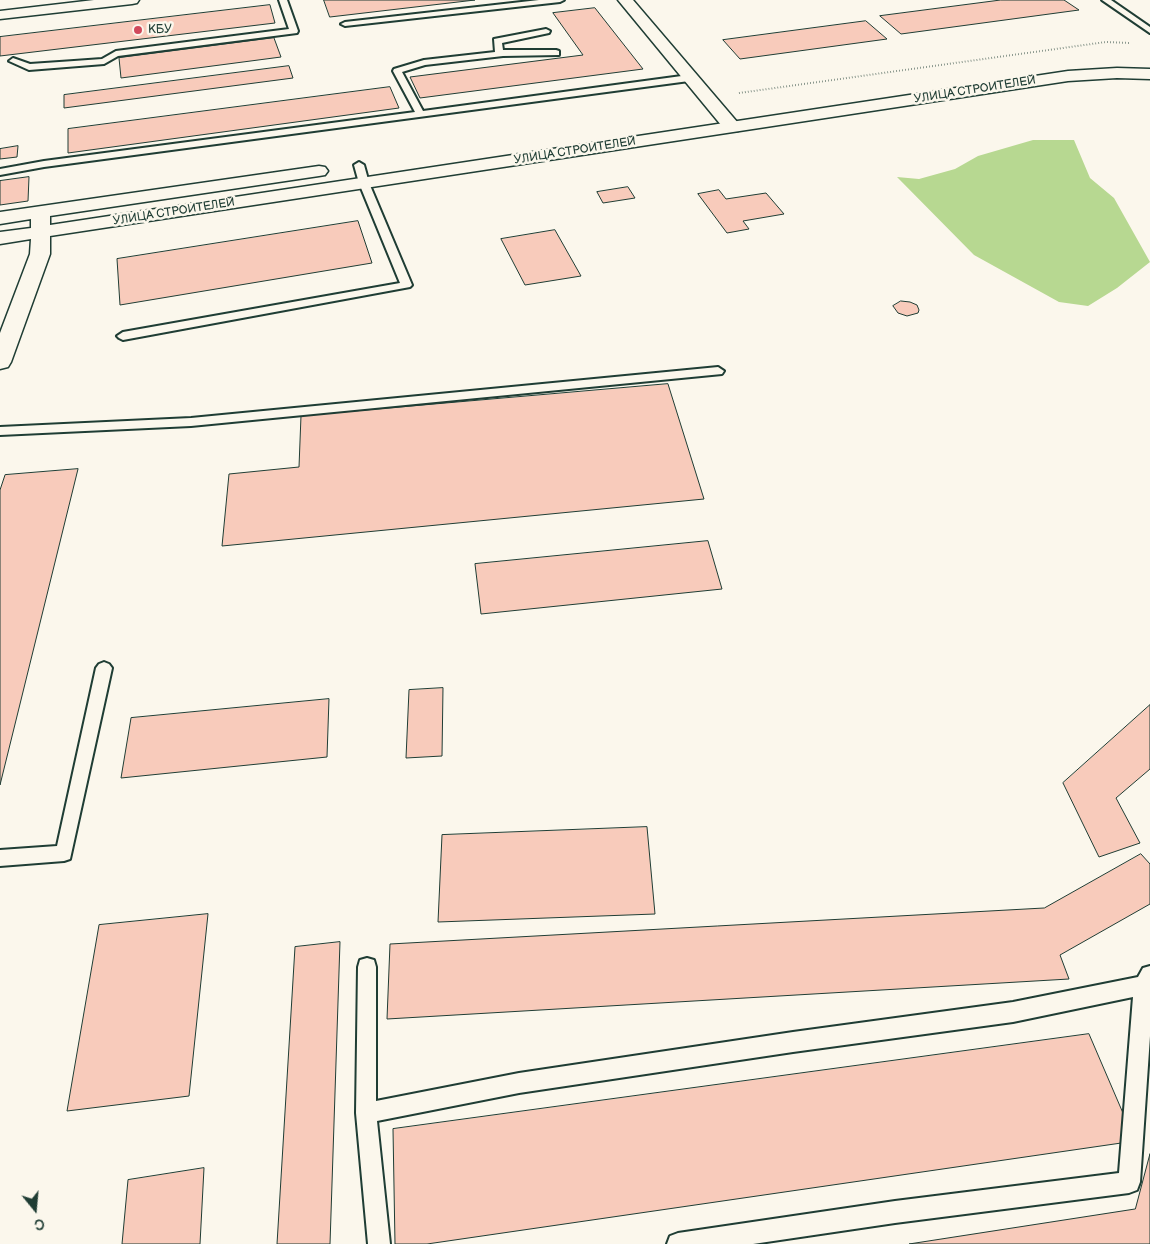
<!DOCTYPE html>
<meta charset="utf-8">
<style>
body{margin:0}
#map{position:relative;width:1150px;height:1244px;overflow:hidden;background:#fbf7ec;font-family:"Balsamiq Sans",sans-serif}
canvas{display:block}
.north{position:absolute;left:10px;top:1184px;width:50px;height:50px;-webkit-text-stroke:4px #fbf7ec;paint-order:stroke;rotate:163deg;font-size:14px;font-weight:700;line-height:20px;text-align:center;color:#1f3d34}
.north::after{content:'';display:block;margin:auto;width:18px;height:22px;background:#1f3d34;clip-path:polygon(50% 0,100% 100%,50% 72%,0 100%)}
</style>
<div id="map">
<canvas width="1150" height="1244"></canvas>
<div class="north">С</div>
</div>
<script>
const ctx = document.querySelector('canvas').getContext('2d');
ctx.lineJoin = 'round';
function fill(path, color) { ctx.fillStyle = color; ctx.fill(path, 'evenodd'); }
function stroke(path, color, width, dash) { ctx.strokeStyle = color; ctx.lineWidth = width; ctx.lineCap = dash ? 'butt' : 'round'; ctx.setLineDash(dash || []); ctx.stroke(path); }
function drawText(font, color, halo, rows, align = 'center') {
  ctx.font = font + ' "Balsamiq Sans",sans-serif'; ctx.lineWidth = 5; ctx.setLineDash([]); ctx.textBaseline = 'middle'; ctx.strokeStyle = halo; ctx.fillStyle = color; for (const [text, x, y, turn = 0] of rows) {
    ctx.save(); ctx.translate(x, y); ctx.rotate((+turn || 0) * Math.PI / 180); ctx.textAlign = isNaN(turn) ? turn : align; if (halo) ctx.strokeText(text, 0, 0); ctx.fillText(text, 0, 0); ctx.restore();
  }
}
fill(new Path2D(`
 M1033,140H1074L1090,178L1114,198L1150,262L1117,288L1088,306L1059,302L974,255L897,177L919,179L955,169L978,156Z`), '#b7d891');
const building = new Path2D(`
 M324,0H475L330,17Z
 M1001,0H1064L1079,10L901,34L880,16Z
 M270,5L275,23L0,56V37Z
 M595,8L643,69L420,98L410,77L583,55L553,13Z
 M866,21L887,39L740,59L723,40Z
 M274,38L281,57L121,78L119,58Z
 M289,66L293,78L64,108V95Z
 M390,87L399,108L68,153V129Z
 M18,146L17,157L0,159V149Z
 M29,177L28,201L0,205V181Z
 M628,187L635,198L603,203L597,192Z
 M719,190L726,199L766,193L784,214L743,221L749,229L727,233L698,194Z
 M358,221L372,263L120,305L117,259Z
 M555,230L581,276L525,285L501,239Z
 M901,301L910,302L917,305L919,310L918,313L907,316L898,313L893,306Z
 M668,384L704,499L222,546L229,474L299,467L301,416Z
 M78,469L0,785V490L5,475Z
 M708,541L722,589L481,614L475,564Z
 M443,688L442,756L406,758L409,690Z
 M329,699L327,757L121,778L131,718Z
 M1150,705V769L1116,798L1140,843L1099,857L1063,783Z
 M647,827L655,914L438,922L442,835Z
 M1141,854L1150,864V904L1060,955L1069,979L387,1019L390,944L1044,908Z
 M208,914L189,1096L67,1111L99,925Z
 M340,942L330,1244H277L295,947Z
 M1089,1034L1135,1141L427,1244H395L393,1129Z
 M1150,1154V1244H909L1135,1209Z
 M204,1168L200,1244H122L128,1180Z`);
fill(building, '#f8cbbb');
stroke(building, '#1f3d34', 1);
const lane = new Path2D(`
 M279,0H287L298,31L297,33L118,56L104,64L29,70L9,61L13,58L30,64L74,61L102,59L116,51L289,29Z
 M539,0H564L560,2L345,26L341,24L345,22Z
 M1102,0H1111L1150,27V33Z
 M546,29L550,31L549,33L502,43L503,50H556L559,51V55L503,56L425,65L402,72L423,111L689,75L693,78L689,81L44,167L0,175V169L44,161L415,112L393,71L394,69L424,60L495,52L494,39Z
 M359,162L364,165L369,183L412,285L410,287L123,340L119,338L117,336L123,332L400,283L359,183L354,165Z
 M718,367L724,371L722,374L191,426L0,435V427L191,418Z
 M104,662L109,664L112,668L70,859L64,861L0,866V850L57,846L96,668L99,664Z
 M367,958L374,960L376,967V1101L519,1073L793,1032L1013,1002L1138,977L1143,968L1150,966V1036L1140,1182L1137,1190L1129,1193L895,1223L753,1244H667L670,1236L678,1233L895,1201L1119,1173L1133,997L1013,1022L793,1052L519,1093L377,1121L390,1244H368L356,1113L358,967L360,960Z`);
const street = new Path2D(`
 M94,0H139L137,3L132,4L0,19V11Z
 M618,0H633L738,123L740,127L738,131H726Z`);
const secondary = new Path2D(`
 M1117,68L1150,69V79L1117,78L1068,81L50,236V254L11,362L8,367L0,369V333L30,254L31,239L0,244V232L31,228V219L0,224V212L319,166L325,167L328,171L325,175L319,176L50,216V225L1068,71Z`);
stroke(lane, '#1f3d34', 4);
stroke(street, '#1f3d34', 3);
stroke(secondary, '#1f3d34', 3);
stroke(new Path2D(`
 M739,93L1106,42L1129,43`), '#1f3d34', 2, [0.5, 2.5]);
fill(lane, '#fbf7ec');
fill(street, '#fbf7ec');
fill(secondary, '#fbf7ec');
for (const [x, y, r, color] of [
 [138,30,5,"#d1495b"]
]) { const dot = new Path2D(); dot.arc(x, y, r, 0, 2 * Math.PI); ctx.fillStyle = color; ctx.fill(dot); stroke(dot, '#fbf7ec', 2); }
drawText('12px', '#1f3d34', '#fbf7ec', [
 ["КБУ",148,30]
], 'left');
drawText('12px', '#1f3d34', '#fbf7ec', [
 ["УЛИЦА СТРОИТЕЛЕЙ",975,90,-9],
 ["УЛИЦА СТРОИТЕЛЕЙ",575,151,-9],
 ["УЛИЦА СТРОИТЕЛЕЙ",174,212,-9]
]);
</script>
